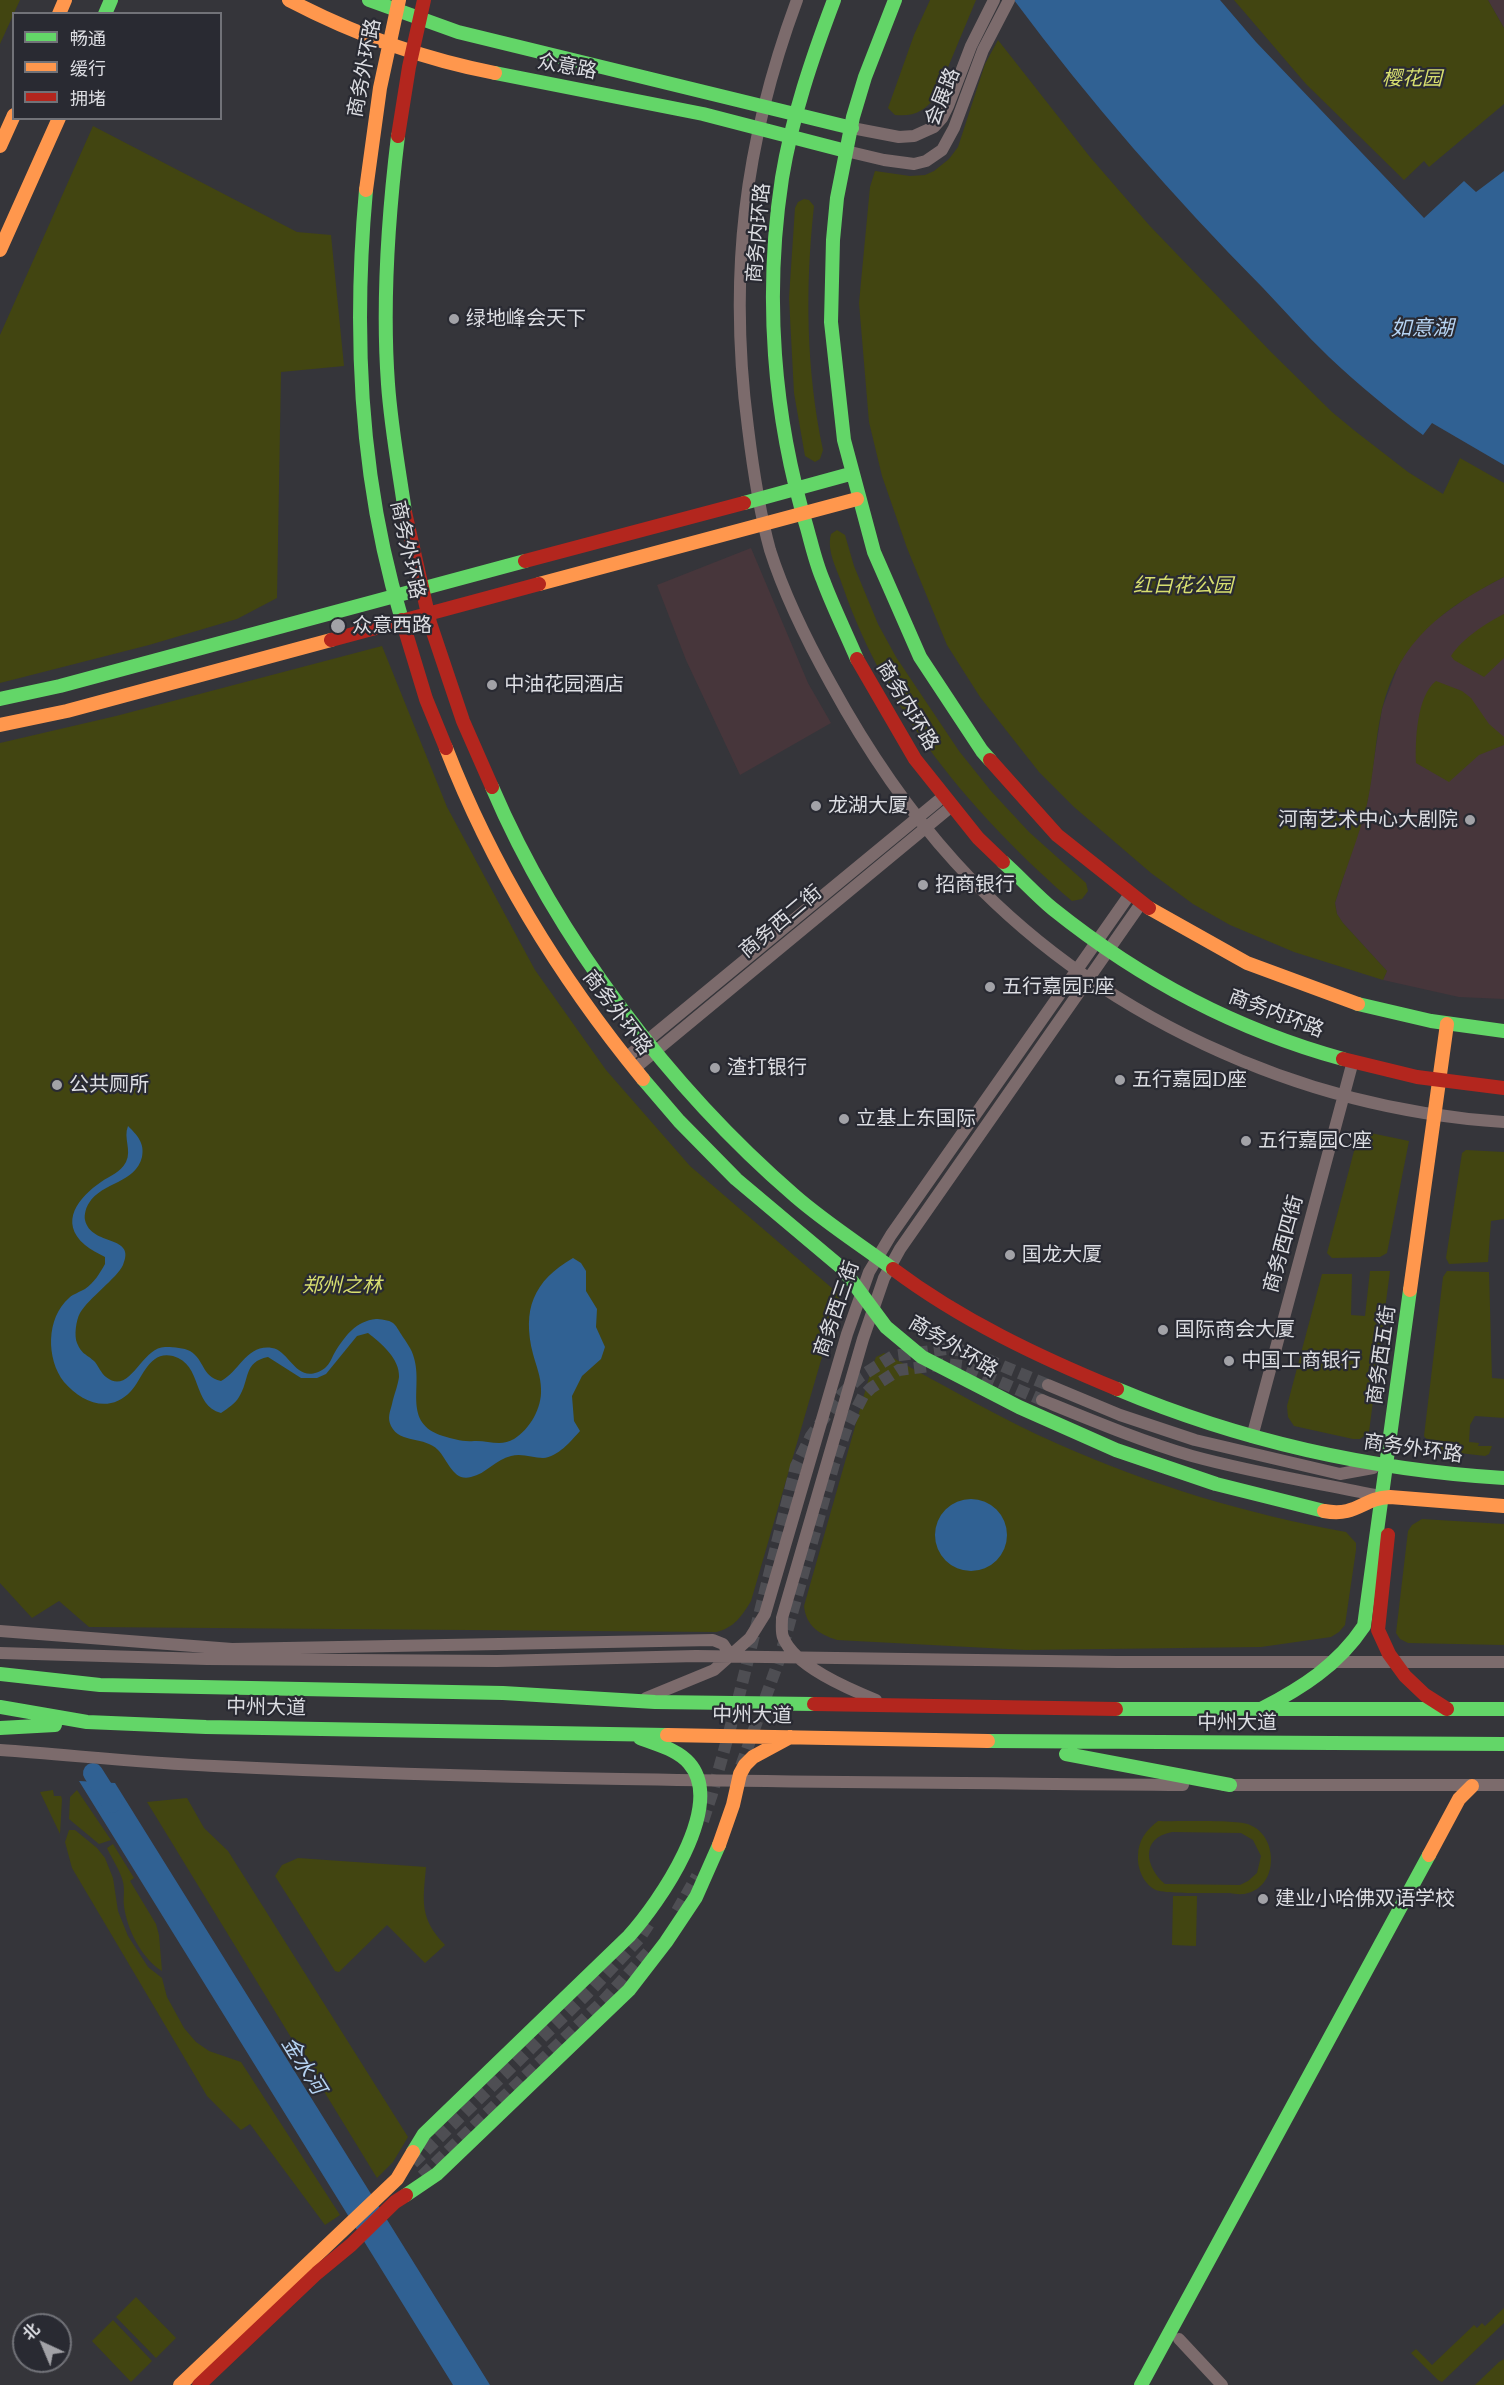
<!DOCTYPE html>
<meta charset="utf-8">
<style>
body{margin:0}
#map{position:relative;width:1504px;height:2385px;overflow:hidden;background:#35353a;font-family:Lora,"Noto Sans SC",serif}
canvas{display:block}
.legend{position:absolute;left:12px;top:12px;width:210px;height:108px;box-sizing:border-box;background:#292a32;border:2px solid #717278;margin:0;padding:8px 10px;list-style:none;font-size:18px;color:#dcdde2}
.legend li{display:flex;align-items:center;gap:12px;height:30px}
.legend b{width:30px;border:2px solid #717278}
.north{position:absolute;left:12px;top:2313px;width:60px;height:60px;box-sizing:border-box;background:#292a32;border:2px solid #717278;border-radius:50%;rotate:316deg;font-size:16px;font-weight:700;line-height:24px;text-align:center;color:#dcdde2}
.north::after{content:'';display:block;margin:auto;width:21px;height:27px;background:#a2a2a7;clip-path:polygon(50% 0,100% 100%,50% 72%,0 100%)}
</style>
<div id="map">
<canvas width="1504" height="2385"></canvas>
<ul class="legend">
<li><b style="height:8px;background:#63d668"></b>畅通</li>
<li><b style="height:8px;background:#ff974d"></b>缓行</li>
<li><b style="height:8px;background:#b3261e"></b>拥堵</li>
</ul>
<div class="north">北</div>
</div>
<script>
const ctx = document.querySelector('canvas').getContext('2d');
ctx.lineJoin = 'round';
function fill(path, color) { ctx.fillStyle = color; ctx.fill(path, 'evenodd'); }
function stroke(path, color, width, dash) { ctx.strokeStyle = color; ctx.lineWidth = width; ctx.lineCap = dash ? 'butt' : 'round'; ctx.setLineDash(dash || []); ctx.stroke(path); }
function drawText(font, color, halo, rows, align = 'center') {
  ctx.font = font + ' Lora,"Noto Sans SC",serif'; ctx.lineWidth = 4.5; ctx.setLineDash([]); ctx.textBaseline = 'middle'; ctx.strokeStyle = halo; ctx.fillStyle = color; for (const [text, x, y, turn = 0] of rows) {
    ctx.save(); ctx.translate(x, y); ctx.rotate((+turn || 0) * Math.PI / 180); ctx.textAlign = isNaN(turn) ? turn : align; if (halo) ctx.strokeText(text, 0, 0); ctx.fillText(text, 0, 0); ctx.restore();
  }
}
fill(new Path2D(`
 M1488,0H1504V28Z
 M751,548L808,683L831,723L740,775L686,660L657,585Z
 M1504,577V999L1459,997L1383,980L1387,971L1343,923L1337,914L1335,903L1367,804L1382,709L1399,664L1411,645L1430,624L1473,593Z`), '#47363b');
fill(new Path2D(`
 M0,0H20L0,44Z
 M930,0H976L936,96C925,111 914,117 895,115L888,108L914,35Z
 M1234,0H1488L1504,28V104L1429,167L1424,161L1404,180L1306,84Z
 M998,40L1090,157L1149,225L1271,352L1332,412L1355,431L1408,472L1443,494L1460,458L1504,483V577C1444,608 1399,640 1382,709C1375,740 1374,773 1367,804C1359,837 1345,870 1335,903L1337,914L1343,923L1387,971L1383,980L1294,952L1230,925L1193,904L1151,873L1074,807L1039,772L980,697L947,645L907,548L882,476L869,422L859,303L870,187L875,171L910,176L925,175L934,171L949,159L958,147L985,64Z
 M93,126L297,232L331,235L344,366L281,372L277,598L237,619L149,645L0,683V335Z
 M804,199L809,200L814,206C805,287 806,370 823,450L820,459L815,462L805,456L794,393L789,298L795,208L798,202Z
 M837,530L845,535L854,566L878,624L896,657L959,751L991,791L1029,832L1086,883L1088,891L1082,899L1072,901C973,815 886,712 843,587C838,571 826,551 831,534Z
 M1504,614V658L1484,677L1454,660L1451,656C1462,639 1486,623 1504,614Z
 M382,646L447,807L535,970L606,1070L690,1166L840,1295L751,1601C742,1616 734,1628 716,1632L89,1627L59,1601L32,1618L0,1583V743L116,716Z
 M1436,681L1462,691L1471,698L1489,724L1504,737V745L1479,755L1449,782L1416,763C1415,741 1417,695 1436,681Z
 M1361,1131L1409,1141L1387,1253L1380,1257L1332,1258L1327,1253L1358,1136Z
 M1466,1150L1504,1152V1219L1491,1221L1488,1262L1449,1264L1446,1258L1462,1153Z
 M1370,1271H1390L1369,1432L1360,1439H1353L1294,1426L1288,1417L1287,1406L1322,1274H1352L1351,1315L1365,1316Z
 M1447,1271L1489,1272L1492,1378L1504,1379V1418L1475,1416L1470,1425L1469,1442L1479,1443L1478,1446H1492L1489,1454L1485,1456L1434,1450L1424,1436L1443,1277Z
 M884,1353C942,1384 999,1418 1058,1444C1150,1485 1247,1514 1346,1532L1356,1543V1550L1345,1625L1339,1632L1331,1637L1261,1647L1026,1650L837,1640C819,1634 806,1626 804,1606L872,1367L876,1357Z
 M1422,1519L1504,1524V1645L1408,1643L1400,1639L1396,1633L1408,1531L1412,1525Z
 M53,1790L54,1796H61L62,1799L60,1834L40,1792Z
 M77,1790L111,1840L99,1844L69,1819L70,1797Z
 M187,1798L204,1828L228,1851L408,2137L393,2162L377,2178L147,1802Z
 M1158,1821C1177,1822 1236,1819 1250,1825C1278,1836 1279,1885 1248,1893C1242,1895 1235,1894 1230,1893C1216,1893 1165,1894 1156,1890C1144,1885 1137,1868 1138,1856C1138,1841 1146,1830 1158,1821ZM1172,1832L1241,1833L1253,1840L1261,1856L1257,1873L1248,1881L1240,1885L1165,1884C1145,1867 1140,1838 1172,1832Z
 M69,1830H75L97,1848L105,1858L113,1878L118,1911L128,1936L148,1967L162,1978L167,1997L184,2028L196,2042L209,2051L241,2062L340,2215L325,2225L250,2124L241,2130L207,2096L72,1868L65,1842Z
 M113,1844L134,1878L130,1881L156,1924L159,1935L162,1971C141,1958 127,1929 124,1906C123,1898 125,1890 123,1882C120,1870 112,1859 107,1848Z
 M298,1858L426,1867C423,1901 419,1918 445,1945L425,1963L387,1925L339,1972L335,1971L275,1876L282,1865Z
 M1173,1896H1197L1196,1946L1172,1945Z
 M136,2297L176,2338L156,2358L116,2317Z
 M1504,2308V2323L1442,2382L1438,2380L1411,2353L1416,2349L1432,2365L1474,2325L1477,2328L1482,2323L1485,2326Z
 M113,2320L152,2361L131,2382L92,2341Z
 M1504,2359V2385H1475L1499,2362Z`), '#424511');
fill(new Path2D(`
 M1014,0H1220L1256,42L1424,218L1464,181L1476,192L1504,171V465L1432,423L1423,435C1390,411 1359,385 1329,357C1306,335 1285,311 1263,288C1173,197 1090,102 1014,0Z
 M128,1126C137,1135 145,1143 142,1157C136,1183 102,1182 89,1203C86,1207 84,1215 85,1220C91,1247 137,1234 123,1265C117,1278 89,1298 80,1313C76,1320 74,1336 77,1343C82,1355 87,1354 95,1362C99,1367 101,1373 106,1377C131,1397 142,1344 167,1347C174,1347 184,1348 190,1351C205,1360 201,1376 221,1381C239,1372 247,1344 272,1348C290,1350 297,1388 325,1368C330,1364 332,1357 335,1352C345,1336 356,1321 376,1319C380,1319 389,1320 393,1323C396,1325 399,1331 401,1334C406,1342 412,1349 414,1358C423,1388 402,1423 443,1436C454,1439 462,1442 474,1441C487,1440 501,1447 514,1439C530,1429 542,1408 541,1389C541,1377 536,1365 533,1354C522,1310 533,1281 573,1258L581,1263L586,1271V1291L597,1309L596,1327L605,1347L601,1359L582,1376L572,1396L574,1421L580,1431C571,1441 558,1457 543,1458C533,1458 522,1453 511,1456C496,1459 486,1474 471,1477C453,1482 448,1460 438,1450C425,1436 400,1444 391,1426C387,1418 390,1412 392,1404C394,1395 398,1385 399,1377C400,1359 381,1343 368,1333L357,1336L326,1374L317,1378H301L268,1357C243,1362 250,1380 239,1397C235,1404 228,1408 221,1413C192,1406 203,1364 173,1356C149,1350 143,1378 131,1391C110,1414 82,1403 64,1382C46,1359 46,1318 69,1298C73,1294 80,1292 85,1289C94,1283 100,1273 105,1264V1257C98,1253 91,1250 85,1245C58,1222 79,1197 101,1182C111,1175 120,1173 126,1162C132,1150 123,1138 128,1126Z
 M935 1535a36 36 0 1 1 72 0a36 36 0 1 1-72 0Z
 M79,1781L115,1783L490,2385H453Z`), '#306193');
stroke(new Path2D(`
 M93,1773L112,1803`), '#306193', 20);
stroke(new Path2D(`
 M741,1766L779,1660L834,1464L847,1427L863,1396L871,1388L899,1370L946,1364L963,1366L1042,1400
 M703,1821L712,1794L738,1700L796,1466L811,1436L841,1395L861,1376L893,1356L947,1349L967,1351L1048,1385
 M677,1911L697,1876
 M413,2163L593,1988L639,1939L649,1924
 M422,2176L605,1999L650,1950`), '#4e4e53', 12, [12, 6]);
stroke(new Path2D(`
 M797,0C744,143 728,276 748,428C753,469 759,510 770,550C785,597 807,641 831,684C866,748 906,808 955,862C1094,1015 1299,1109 1504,1122
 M852,128L899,137L914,136L934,127L942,118L948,106L971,46L994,0
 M846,151L884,160L914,164L926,161L942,150L954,128L983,50L1009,0
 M626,1058L944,796
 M634,1069L952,806
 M1048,1385L1120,1415L1195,1440L1340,1474L1373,1468
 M1042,1400C1091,1420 1141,1441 1192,1456C1254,1473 1318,1483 1380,1496
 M1252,1437L1353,1061
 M0,1631L232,1649L713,1640L723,1644L731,1656
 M0,1653L207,1659L497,1661L696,1656L1117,1662H1504
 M646,1698L714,1670L750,1638L765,1614L847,1334L869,1272L891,1235L1130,894
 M876,1700C849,1689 794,1666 783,1637C781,1632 782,1624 782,1618L863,1339L884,1278L900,1249L1142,902
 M0,1750C71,1755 142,1763 214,1766C536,1782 860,1782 1183,1785
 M1224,1785H1504
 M1179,2339L1222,2385`), '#7c6b6c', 12);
stroke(new Path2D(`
 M369,0L458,32L852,128
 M834,0C812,58 792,117 782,178C764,295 773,416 807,528C812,546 816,564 823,580C833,607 846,633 857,659
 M895,0L865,77L853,117L837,198L833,240L831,322L844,440L874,552L920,657L982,751L990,760
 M105,14L111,0
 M495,73L703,114L846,151
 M398,136C388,218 382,302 388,384C391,427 399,470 405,512
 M366,190C353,333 360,482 402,620
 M744,503L850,474
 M0,699L60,686L525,561
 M492,787C557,939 670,1088 795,1196C826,1223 861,1245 893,1269
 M1003,862C1020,877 1036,895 1053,909C1139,978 1237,1030 1343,1059
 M1358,1004L1431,1021L1504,1031
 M643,1079L679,1121L736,1179L843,1269L886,1327L922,1357L1019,1407L1116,1450L1216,1484L1324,1511
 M1117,1389C1241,1441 1370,1470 1504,1478
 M0,1674L100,1685L503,1693L655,1702L814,1704
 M0,1707L87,1722L206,1727L667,1735
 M1116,1709H1504
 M1261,1709C1302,1688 1338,1665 1364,1626L1410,1290
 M0,1728L55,1725
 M988,1741L1504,1744
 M1066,1754L1230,1785
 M413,2152L424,2134L629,1936C658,1904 727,1806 689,1763C677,1749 657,1745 640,1738
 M406,2195L437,2174L629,1990L666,1942L696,1897L719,1845
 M1141,2385L1429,1855`), '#63d668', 14);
stroke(new Path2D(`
 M289,0C354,34 423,59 495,73
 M59,14L65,0
 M0,146L14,115
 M366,190L380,88L399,0
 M0,250L59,118
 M539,584L857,499
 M0,725L67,711L331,640
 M446,748C493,869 561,979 643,1079
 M1149,908L1247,963L1358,1004
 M1410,1290L1447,1024
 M1324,1511C1358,1517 1362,1498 1390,1497L1504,1506
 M667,1735L988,1741
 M719,1845L733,1805L740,1774L745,1765L753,1757L790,1737
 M1429,1855L1459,1799L1472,1786
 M180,2385L397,2179L413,2152`), '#ff974d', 14);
stroke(new Path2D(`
 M398,136L409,67L424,0
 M405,512L430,623L463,721L492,787
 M525,561L744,503
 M402,620L426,699L446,748
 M331,640L539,584
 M857,659L915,759L978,838L1003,862
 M990,760L1057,835L1149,908
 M1343,1059L1417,1077L1504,1088
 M893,1269C961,1320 1039,1357 1117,1389
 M1388,1535L1378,1630L1389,1654L1405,1676L1425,1695L1447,1709
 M814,1704L1116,1709
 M199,2385L317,2273L351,2245L395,2202L406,2195`), '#b3261e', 14);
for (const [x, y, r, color] of [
 [454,319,6,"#a2a2a7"],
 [338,626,8,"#a2a2a7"],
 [492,685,6,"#a2a2a7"],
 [816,806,6,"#a2a2a7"],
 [1470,820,6,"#a2a2a7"],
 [923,885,6,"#a2a2a7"],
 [990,987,6,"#a2a2a7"],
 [715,1068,6,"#a2a2a7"],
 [1120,1080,6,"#a2a2a7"],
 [57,1085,6,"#a2a2a7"],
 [844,1119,6,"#a2a2a7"],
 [1246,1141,6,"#a2a2a7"],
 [1010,1255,6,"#a2a2a7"],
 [1163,1330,6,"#a2a2a7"],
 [1229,1361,6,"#a2a2a7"],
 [1263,1899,6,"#a2a2a7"]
]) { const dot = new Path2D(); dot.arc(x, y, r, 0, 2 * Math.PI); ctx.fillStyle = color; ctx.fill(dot); stroke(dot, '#292a32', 2); }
drawText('20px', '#dcdde2', '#292a32', [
 ["众意路",567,67,11],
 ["商务外环路",365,68,-79],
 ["会展路",943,97,-68],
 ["商务内环路",759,233,-85],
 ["商务外环路",407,550,78],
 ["商务内环路",907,706,59],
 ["商务西二街",781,922,-40],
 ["商务外环路",617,1013,53],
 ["商务内环路",1276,1014,21],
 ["商务西四街",1284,1244,-75],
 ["商务西三街",837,1309,-71],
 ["商务外环路",953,1347,31],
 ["商务西五街",1382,1355,-82],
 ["商务外环路",1413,1449,8],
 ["中州大道",266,1708,1],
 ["中州大道",752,1716,1],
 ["中州大道",1237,1723]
]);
drawText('italic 20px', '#d7de6f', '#292a32', [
 ["樱花园",1412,79],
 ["红白花公园",1183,586],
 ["郑州之林",342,1286]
]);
drawText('20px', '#dcdde2', '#292a32', [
 ["绿地峰会天下",466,319],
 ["众意西路",352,626],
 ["中油花园酒店",504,685],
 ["龙湖大厦",828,806],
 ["河南艺术中心大剧院",1458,820,"right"],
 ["招商银行",935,885],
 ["五行嘉园E座",1002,987],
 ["渣打银行",727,1068],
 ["五行嘉园D座",1132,1080],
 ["公共厕所",69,1085],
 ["立基上东国际",856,1119],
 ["五行嘉园C座",1258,1141],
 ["国龙大厦",1022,1255],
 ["国际商会大厦",1175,1330],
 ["中国工商银行",1241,1361],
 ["建业小哈佛双语学校",1275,1899]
], 'left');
drawText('italic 21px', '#b6d3f2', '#292a32', [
 ["如意湖",1422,329],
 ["金水河",303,2066,58]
]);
</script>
